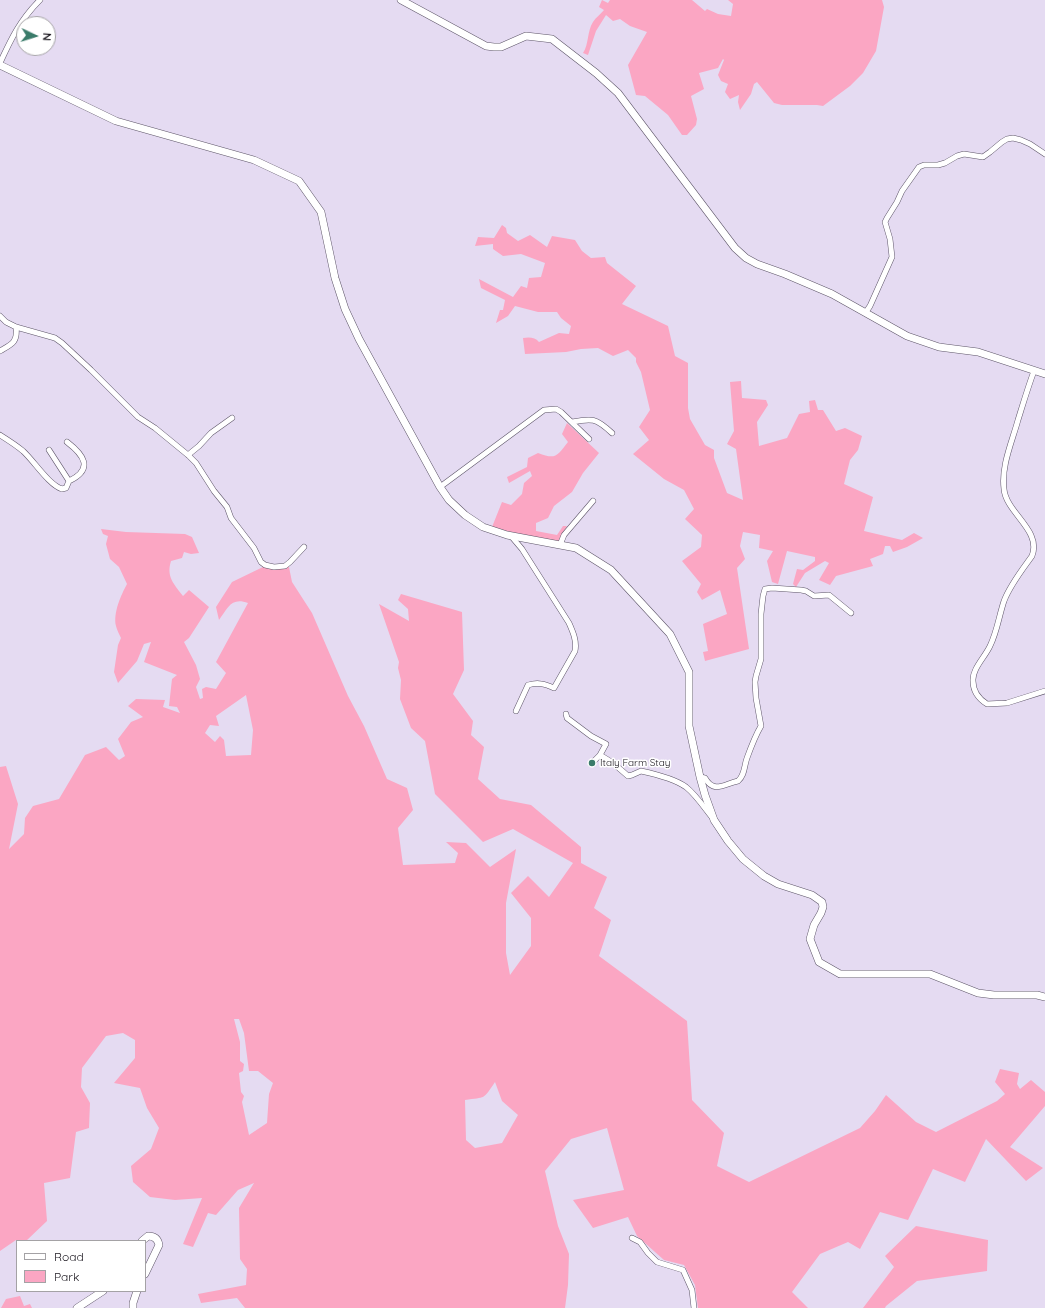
<!DOCTYPE html>
<style>
body{margin:0}
#map{position:relative;width:1045px;height:1308px;overflow:hidden;background:#e5dbf2;font-family:Quicksand,sans-serif}
canvas{display:block}
.legend{position:absolute;left:16px;top:1240px;width:130px;height:52px;box-sizing:border-box;background:#fff;border:1px solid #a4a2a5;margin:0;padding:5px 7px;list-style:none;font-size:12px;color:#1b171f}
.legend li{display:flex;align-items:center;gap:8px;height:20px}
.legend b{width:20px;border:1px solid #a4a2a5}
.north{position:absolute;left:16px;top:16px;width:40px;height:40px;box-sizing:border-box;background:#fff;border:1px solid #a4a2a5;border-radius:50%;rotate:94deg;font-size:11px;font-weight:700;line-height:16px;text-align:center;color:#1b171f}
.north::after{content:'';display:block;margin:auto;width:14px;height:18px;background:#3a7b6a;clip-path:polygon(50% 0,100% 100%,50% 72%,0 100%)}
</style>
<div id="map">
<canvas width="1045" height="1308"></canvas>
<ul class="legend">
<li><b style="height:5px;background:#fff"></b>Road</li>
<li><b style="height:11px;background:#fba6c3"></b>Park</li>
</ul>
<div class="north">N</div>
</div>
<script>
const ctx = document.querySelector('canvas').getContext('2d');
ctx.lineJoin = 'round';
function fill(path, color) { ctx.fillStyle = color; ctx.fill(path, 'evenodd'); }
function stroke(path, color, width, dash) { ctx.strokeStyle = color; ctx.lineWidth = width; ctx.lineCap = dash ? 'butt' : 'round'; ctx.setLineDash(dash || []); ctx.stroke(path); }
function drawText(font, color, halo, rows, align = 'center') {
  ctx.font = font + ' Quicksand,sans-serif'; ctx.lineWidth = 3; ctx.setLineDash([]); ctx.textBaseline = 'middle'; ctx.strokeStyle = halo; ctx.fillStyle = color; for (const [text, x, y, turn = 0] of rows) {
    ctx.save(); ctx.translate(x, y); ctx.rotate((+turn || 0) * Math.PI / 180); ctx.textAlign = isNaN(turn) ? turn : align; if (halo) ctx.strokeText(text, 0, 0); ctx.fillText(text, 0, 0); ctx.restore();
  }
}
fill(new Path2D(`
 M602,0L608,3L610,0H692L705,11L707,9L718,14L731,16L733,4L728,0H882L884,7L876,51L863,73L850,86L823,106L817,105H782L774,103L757,82L754,84L751,94L740,110L738,102L739,95L730,99L725,92L728,84L721,81L718,75L724,60L723,59L718,68L699,73L704,89L691,96L697,119L696,125L687,135H682L668,115L645,96L636,95L628,65L647,32L630,26L620,19L613,21L606,15L596,31L588,55L583,53C589,44 587,31 593,22C596,17 601,14 604,10L599,7Z
 M502,225L506,228L507,233L518,241L530,235L547,247L552,236L575,240L582,251L591,258L605,257L607,263L636,286L622,304L668,326L675,356L688,363V408L690,419L705,445L714,450V458L727,493L743,500L736,449L727,444L734,431L730,382L741,381L742,398L766,400L768,405L757,422L759,446L787,438L799,414L810,412L809,401L815,400L818,410H823L836,431L845,428L862,436L858,450L850,460L844,484L873,497L864,531L902,540L914,533L923,538L907,547L893,552L890,546H885L883,554L870,559L873,566L836,576L830,585L819,580L829,563L825,561L805,573L796,587L793,584L797,569L803,570L815,561V557L787,551L778,584L772,582L767,561L773,551L759,548L760,535L743,532L740,546L745,559L737,568L749,649L705,661L703,652L708,651L703,624L727,614L720,590L702,600L697,592L701,584L682,561L701,547L702,535L685,519L694,509L684,490L664,479L633,454L649,440L639,427L650,410L641,372L636,362V358L628,350L613,356L598,348L581,349L566,352L525,354L523,338C529,337 535,337 539,342L559,333L569,334L571,326L561,318L557,312H538L515,306L508,316L496,323L500,310H503L505,300L481,288L479,279L513,297L521,286L527,288L529,278L541,277L545,263L521,254L503,256L493,249V244L475,246L478,237L494,238Z
 M567,423L599,453L583,473L572,492L554,506L548,518L536,523V531L557,535L563,526H567L558,542L509,532L492,527L502,502L511,505L522,494L524,483L532,476L530,471L509,483L507,477L527,467L528,458L538,453C556,460 557,456 568,442L562,434Z
 M101,529L126,532L185,534L192,537L199,553L191,554L184,552L182,558L171,561C166,577 174,584 183,596L189,590L209,607L189,638L184,642L196,665L200,679L196,687L200,699L203,698L202,689L206,687L216,689L226,673L216,662L248,603C231,597 228,608 219,620L216,607L232,582L263,567L276,568L289,567L292,582L312,613L348,696L364,726L387,779L407,788L413,810L398,828L403,865L455,863L458,853L446,842L466,843L490,867L516,849L506,903V953L510,975L531,946V918L511,893L528,876L549,897L573,863L513,829L483,842L435,794L425,741L411,728L400,699L401,680L398,668L399,662L379,604L409,621L408,609L398,600L401,594L462,612L464,670L453,694L473,721L471,735L484,747L478,779L500,799L531,805L581,847V863L607,877L594,908L611,920L599,956L687,1021L692,1100L724,1133L717,1166L749,1182L860,1128L875,1111L886,1095L916,1122L936,1132L997,1101L1005,1094L995,1082L1000,1069L1019,1073L1017,1084L1020,1089L1031,1080L1045,1092V1106L1010,1147L1043,1168L1026,1181L986,1139L965,1182L933,1169L908,1220L880,1212L860,1249L848,1242L820,1254L792,1292L808,1308H698L695,1285L684,1265L664,1260L637,1236L628,1217L593,1228L573,1200L624,1190L607,1128L571,1139L545,1171L558,1226L569,1254L568,1285L565,1308H245L237,1298L201,1303L198,1294L246,1285L247,1269L240,1259L239,1208L254,1183L238,1190L216,1215L208,1213L193,1247L183,1244L202,1198L175,1200L150,1197L133,1182L131,1166L151,1149L159,1128L147,1108L140,1088L114,1083L135,1058V1040L123,1033L106,1036L82,1068L81,1087L90,1103L89,1128L76,1132L70,1178L44,1183L47,1221L26,1241L16,1240L0,1251V767L6,766L18,804L9,849L24,834L25,818L33,806L59,799L85,755L106,747L119,760L125,756L118,739L131,722L143,717L128,706L136,699L165,700L163,707L180,713L177,707L169,706L172,679L177,675L144,662L151,642L144,644L137,661L118,683L114,672L118,645L121,638C119,634 117,630 116,626C113,613 121,595 127,584L119,567L110,559L106,544L108,536L103,534ZM246,695L253,730L251,755L226,756L224,740L220,736L215,742L205,733L210,725L219,726L216,716ZM234,1019H239L244,1033L249,1071H258L273,1083L269,1094L267,1123L249,1135L242,1102L244,1096L241,1092L239,1073L243,1071L244,1064L240,1061V1042ZM495,1082L502,1101L518,1115L502,1143L475,1148L466,1140L465,1100C486,1097 483,1100 495,1082Z
 M916,1226L988,1240L987,1271L917,1281L886,1306L885,1308H863L894,1267L885,1256Z
 M20,1296L24,1306L30,1304L32,1308H1L6,1299Z`), '#fba6c3');
const minor = new Path2D(`
 M0,63C11,39 20,20 40,0
 M866,312L870,306L892,257L890,239L885,222L887,218L897,202L902,191L919,167L924,165H938L945,163L957,156L964,154L983,157L990,152L1002,142L1007,139L1013,138L1021,140L1030,144L1045,154
 M0,316L6,322L16,327L55,338L62,343L91,370L138,417L155,428L188,455L196,463L214,491L227,507L231,518L254,548L261,562L265,565L274,567L285,566L290,562L304,547
 M0,351C12,344 18,342 16,327
 M1034,371C1028,387 1023,404 1018,420C1012,442 1001,466 1004,489C1006,513 1042,530 1032,556C1022,570 1010,585 1004,601C999,616 997,632 990,646C985,657 972,669 973,681C973,691 979,699 987,704L1007,703L1045,691
 M572,422C592,418 596,418 612,433
 M0,435C8,440 16,445 23,451C34,461 49,485 62,489L66,488L69,481C94,469 84,455 67,442
 M49,450L69,481
 M188,455L199,446L211,433L232,418
 M440,487L544,410L556,409L561,412L589,439
 M511,536L522,549L569,623C573,632 577,641 575,651L554,688C545,684 538,682 528,685L516,711
 M560,545L564,535L593,501
 M566,714L567,718L591,736L606,744L600,755L613,763L628,776L632,775L641,771C655,774 675,779 686,787C695,794 704,807 711,816
 M592,763L600,755
 M700,777L705,778C714,794 724,784 738,781C745,775 744,766 747,758C751,747 755,736 761,726L756,698L755,682L756,676L761,659V614L763,596L765,589L772,588L801,590L806,591L814,596L829,595L851,613
 M632,1238L640,1242L648,1253L657,1262L683,1270L692,1290L694,1308`);
const tertiary = new Path2D(`
 M401,0L486,46L494,47H501L526,36L552,39L596,73L618,93L735,248L746,258L757,264L785,274L832,294L907,336L939,347L978,352L1045,374
 M0,65L116,121L254,160L299,181L321,212L335,278L345,309L359,339L440,487L449,500L465,515L483,527L507,535L576,548L611,570L670,634L689,672V726L700,777L705,795L714,820L728,841L743,859L764,876L778,884L812,895L822,902L823,907L821,913L814,925L810,939L819,962L840,974H930L978,993L994,995H1037L1045,997
 M142,1241L148,1236C154,1236 158,1239 159,1245L145,1274
 M77,1308L103,1291
 M133,1308V1303L137,1291`);
stroke(minor, '#5d5568', 6);
stroke(tertiary, '#5d5568', 8);
stroke(minor, '#fff', 5);
stroke(tertiary, '#fff', 7);
for (const [x, y, r, color] of [
 [592,763,4,"#3a7b6a"]
]) { const dot = new Path2D(); dot.arc(x, y, r, 0, 2 * Math.PI); ctx.fillStyle = color; ctx.fill(dot); stroke(dot, '#fff', 1.5); }
drawText('10px', '#1b171f', '#fff', [
 ["Italy Farm Stay",600,763]
], 'left');
</script>
